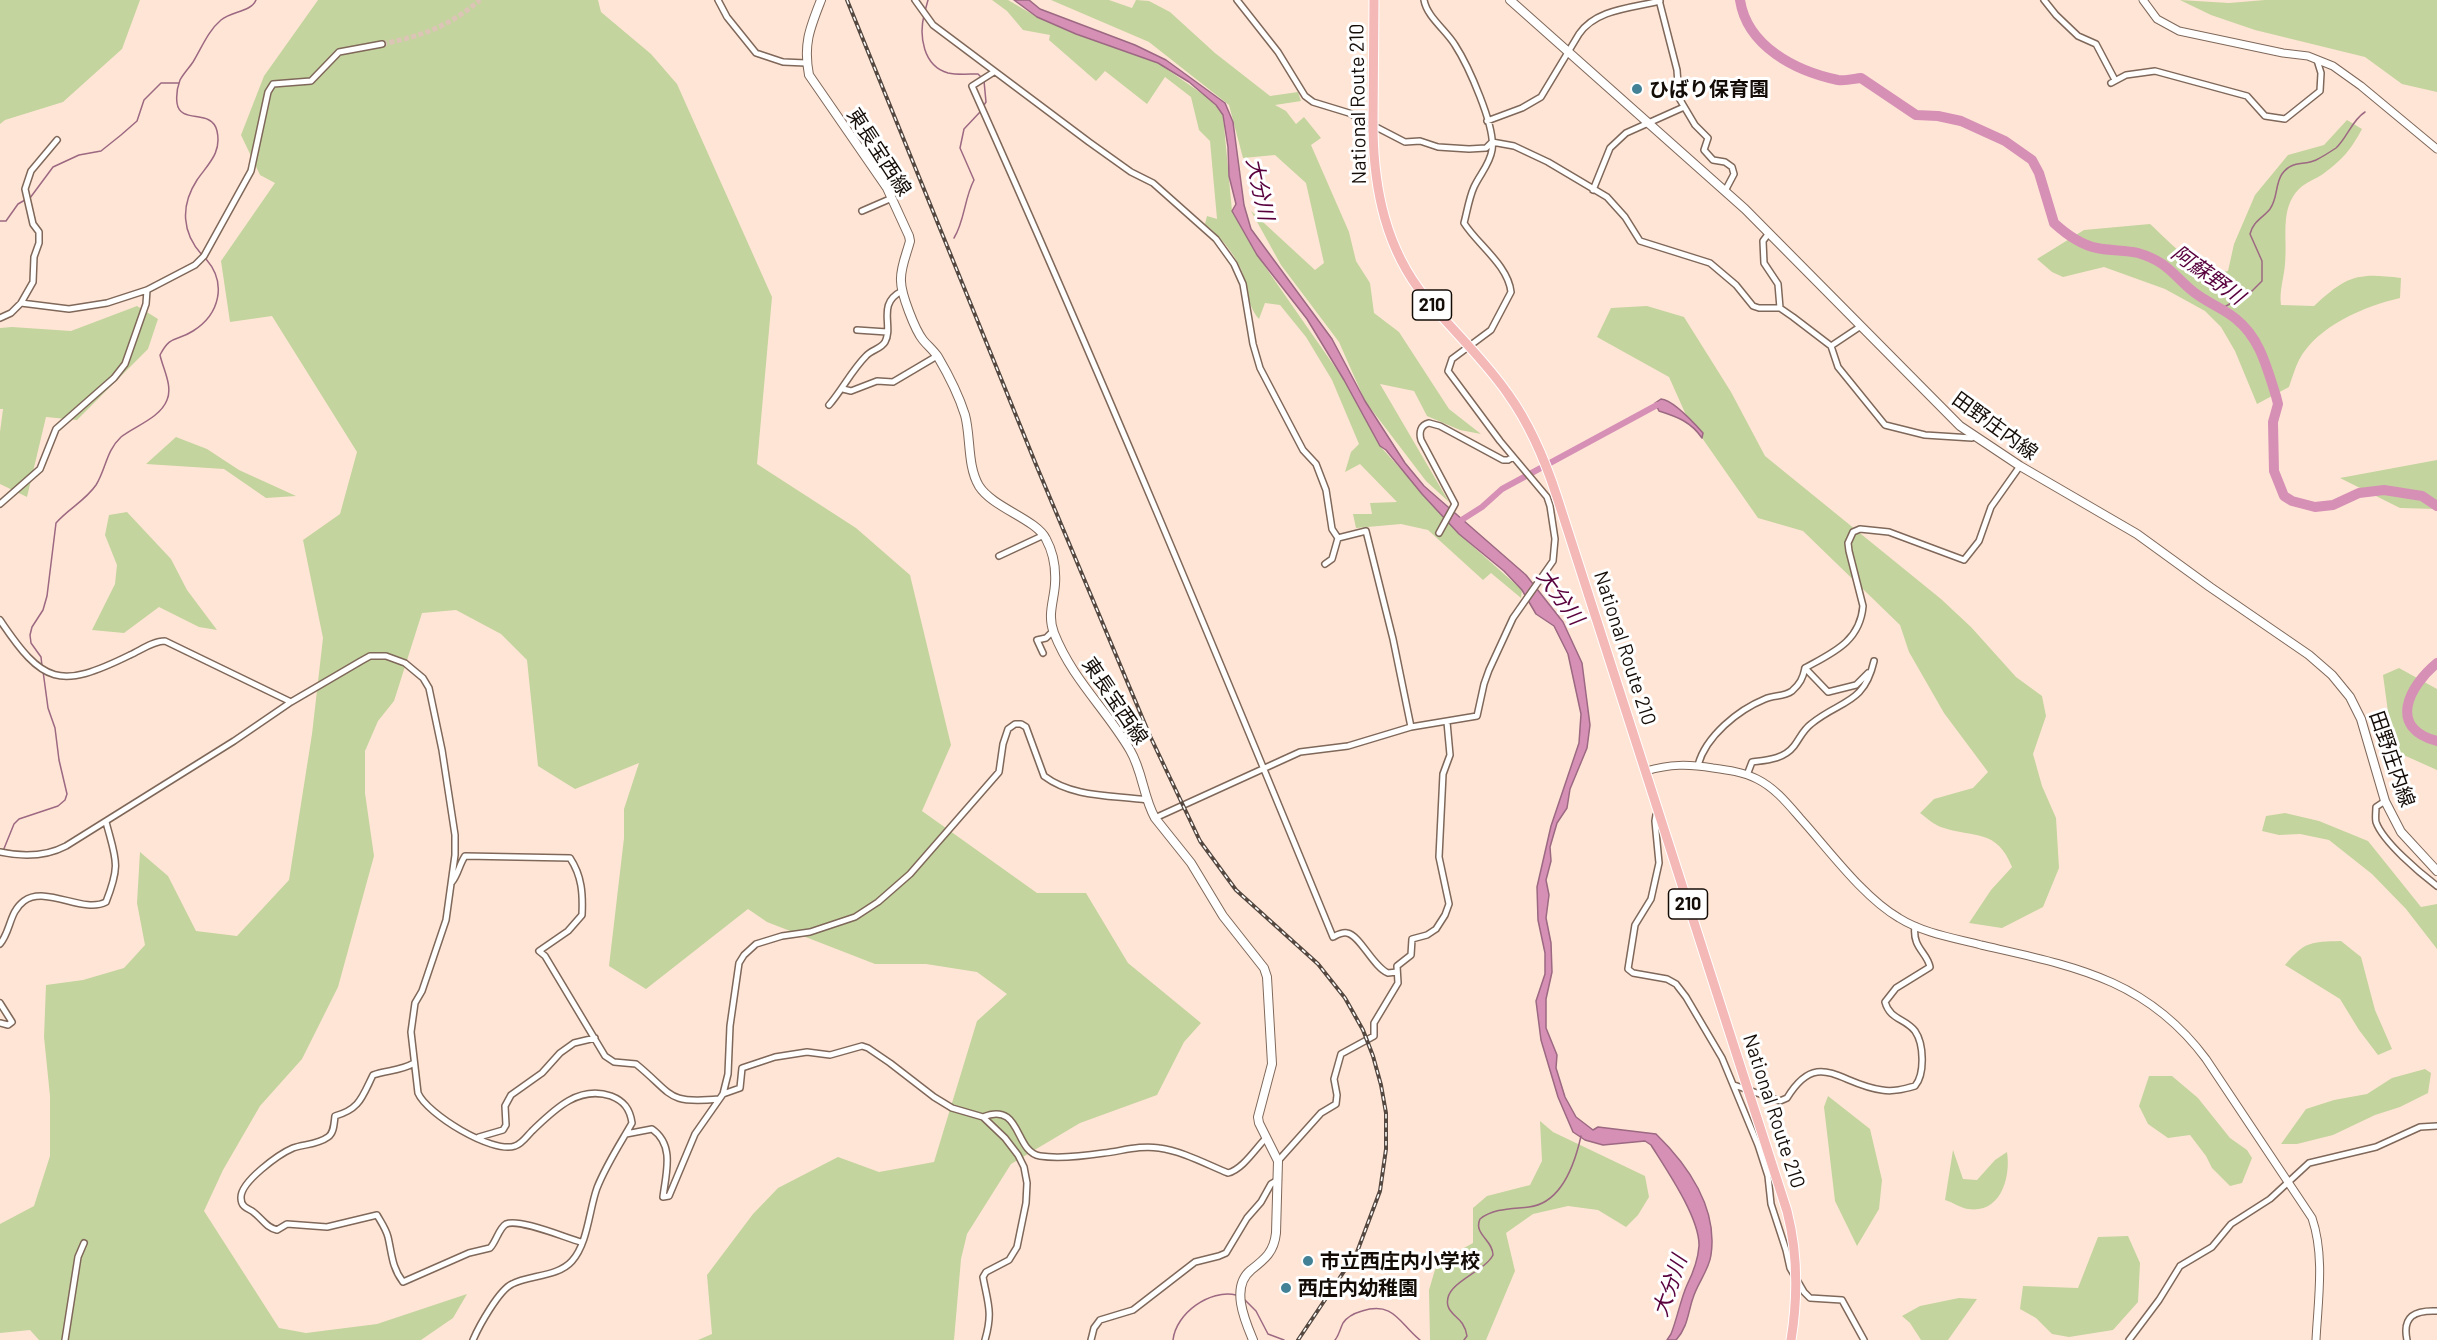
<!DOCTYPE html>
<meta charset="utf-8">
<style>
body{margin:0}
canvas{display:block;background:#ffe5d5}
</style>
<canvas width="2437" height="1340"></canvas>
<script>
const ctx = document.querySelector('canvas').getContext('2d');
ctx.lineJoin = 'round';
function fill(path, color) { ctx.fillStyle = color; ctx.fill(path, 'evenodd'); }
function stroke(path, color, width, dash) { ctx.strokeStyle = color; ctx.lineWidth = width; ctx.lineCap = dash ? 'butt' : 'round'; ctx.setLineDash(dash || []); ctx.stroke(path); }
function drawText(font, color, halo, rows, align = 'center') {
  ctx.font = font + ' Barlow,"Noto Sans JP",sans-serif'; ctx.lineWidth = 6; ctx.setLineDash([]); ctx.textBaseline = 'middle'; ctx.strokeStyle = halo; ctx.fillStyle = color; for (const [text, x, y, turn = 0] of rows) {
    ctx.save(); ctx.translate(x, y); ctx.rotate((+turn || 0) * Math.PI / 180); ctx.textAlign = isNaN(turn) ? turn : align; if (halo) ctx.strokeText(text, 0, 0); ctx.fillText(text, 0, 0); ctx.restore();
  }
}
fill(new Path2D(`
 M0,0H140L122,49L63,102L5,120L0,124Z
 M318,0H598L601,12L651,54L677,84L772,297L757,464L856,528L910,575L951,745L922,811L1037,893H1086L1128,963L1201,1023L1184,1042L1157,1095L1080,1123L1011,1164L967,1234L961,1259L954,1340H698L712,1334L707,1275L753,1214L778,1188L838,1157L879,1172L934,1162L977,1021L1007,994L977,972L926,964H875L767,922L748,909L646,989L609,966L624,838V809L639,763L575,789L538,766L527,660L501,634L456,610L422,613L394,701L378,721L365,751V793L374,856L338,987L302,1059L260,1106L223,1170L204,1211L279,1328L306,1333L377,1324L467,1294L453,1318L421,1340H39L30,1330L0,1333V1224L34,1206L50,1156V1096L44,1037L46,985L83,980L124,968L145,945L137,903L140,852L168,876L196,931L237,936L289,880L312,734L323,638L303,540L340,514L357,452L272,316L230,322L221,261L275,183L260,175L241,135L264,76Z
 M992,0H1008L1037,17L1158,63L1211,100L1223,115L1232,211L1257,255L1344,380L1380,446L1459,534L1522,590L1521,598L1491,573L1483,580L1428,530L1401,524L1356,528L1353,514H1372L1370,503L1397,502L1360,464L1345,472L1351,452L1359,444L1332,380L1306,337L1280,305L1265,303L1259,319C1246,304 1248,286 1241,269C1233,252 1219,235 1205,224L1207,216L1217,219L1210,141L1199,130L1191,97L1165,77L1147,104L1105,71L1096,81L1049,40L1050,35L1023,30L1007,11Z
 M1051,0H1109L1132,8L1136,0L1149,1L1170,12L1215,53L1270,96L1298,92L1301,101L1275,105L1286,111L1296,124L1304,117L1321,138L1311,145L1349,232L1356,261L1370,283L1374,313L1399,332L1449,409L1481,434L1460,430L1427,416L1414,391L1380,384L1449,502L1426,481L1365,401L1339,342L1281,265L1251,211L1315,270L1324,263L1306,183L1275,155L1243,158L1229,105L1149,42Z
 M2180,0L2229,3L2265,0H2437V92L2402,84L2365,57L2255,30L2211,15Z
 M2347,120L2362,129C2350,151 2343,159 2323,174C2316,179 2306,182 2299,189C2279,209 2288,239 2285,264C2284,278 2279,291 2281,305L2314,306C2346,276 2357,272 2401,278L2400,298C2365,306 2317,326 2299,360C2295,368 2292,378 2289,387L2257,404L2235,351L2221,327L2205,311L2165,289L2104,267L2063,277L2052,272L2037,259L2084,230L2150,224C2169,241 2201,278 2228,271L2234,244L2255,195L2288,155L2324,145Z
 M137,306L158,319L148,349L77,420L46,417L27,497L0,484V432L3,409H0V328L12,327L71,331Z
 M1647,306L1684,317L1731,392L1765,456L1941,599L1971,627L2016,677L2042,696L2046,716L2033,754L2042,786L2056,818L2059,868L2043,907L2002,928L1969,923L1991,890L2012,867C1997,829 1975,838 1944,828C1935,826 1927,818 1920,813L1934,799L1973,788L1988,772L1944,713L1909,652L1900,625L1803,531L1758,518L1686,415L1669,377L1597,337L1611,308Z
 M176,437L207,449L239,470L296,496L266,498L224,469L146,464Z
 M2437,460V509L2400,508L2340,478Z
 M127,512L171,559L187,590L217,630L199,627L159,607L124,633L92,630L115,584L117,565L105,535L109,515Z
 M2399,668L2437,689V770L2399,753L2391,734L2383,675Z
 M2285,813L2319,821L2368,841L2421,907L2437,904V949L2406,909L2372,874L2329,840L2300,834L2279,835L2262,831L2266,816Z
 M2341,941L2361,957L2375,1010L2392,1049L2378,1055L2359,1030L2340,999L2285,965C2305,941 2311,942 2341,941Z
 M2425,1069L2431,1073L2428,1093L2400,1107L2375,1115L2333,1135L2297,1144H2281L2306,1109L2334,1100L2367,1094L2392,1078Z
 M2149,1076H2172L2198,1098L2230,1138L2247,1150L2252,1158L2242,1183L2230,1186L2212,1168L2206,1156L2190,1135L2168,1138L2148,1124L2139,1106Z
 M1828,1096L1870,1129L1882,1180L1879,1209L1857,1246L1835,1201L1824,1107Z
 M1540,1121L1553,1132L1645,1176L1649,1197L1638,1215L1626,1227L1598,1210L1568,1206L1533,1214L1506,1233L1515,1271L1486,1340H1430L1429,1290L1437,1263L1473,1243V1208L1487,1196L1530,1185L1542,1161Z
 M1953,1150L1963,1179L1977,1180L1995,1160L2007,1152C2011,1177 2001,1214 1968,1209C1961,1208 1952,1202 1945,1200Z
 M2128,1236L2140,1263L2138,1302L2113,1330L2069,1337L2052,1334L2036,1318L2020,1309L2023,1286L2078,1288L2098,1237Z
 M1959,1298L1977,1299L1948,1340H1921L1910,1323L1902,1316L1920,1306Z`), '#c4d49e');
const water = new Path2D(`
 M1014,0H1029L1040,9L1135,45L1166,60L1225,103L1233,122L1244,205L1251,229L1332,339L1365,401L1405,463L1424,486L1526,575L1563,622L1582,663L1590,725L1587,748L1570,789L1567,808L1557,823L1550,847L1551,861L1546,880L1549,895L1546,918L1551,943L1552,972L1546,999V1028L1557,1055L1556,1068L1565,1097L1576,1117L1593,1130L1598,1127L1656,1134C1688,1165 1718,1208 1711,1255C1709,1270 1697,1284 1693,1298C1688,1312 1688,1327 1676,1340H1667L1671,1334C1677,1319 1681,1298 1687,1285C1693,1273 1698,1260 1699,1246C1700,1218 1666,1169 1651,1145L1645,1141L1603,1145L1585,1140L1573,1132L1558,1097L1541,1040L1536,1001L1545,974V953L1538,920L1537,887L1551,826L1579,743L1581,714L1568,654L1554,626L1536,614L1522,590L1504,571L1459,534L1422,494L1386,450L1380,446L1344,380L1307,319L1257,255L1232,211L1236,204L1229,176L1228,147L1223,115L1216,105L1189,82L1158,63L1076,34L1037,17Z
 M1661,399C1673,400 1695,424 1703,433L1702,438C1691,422 1678,417 1659,411L1655,403Z`);
fill(water, '#d690b6');
stroke(water, '#9c6882', 1.5);
stroke(new Path2D(`
 M925,11L928,0
 M924,15C919,36 923,66 948,73C957,75 968,74 978,74L981,77
 M984,105L986,102L984,81
 M30,198L53,167L79,155L101,151L121,135L137,121L144,100L161,83H179
 M0,221H6L18,204L25,200
 M954,238C965,220 964,199 974,180L960,148L964,129L980,112
 M202,255C182,233 180,206 197,180C208,164 222,153 217,131C212,108 180,125 177,103C176,95 177,88 180,80C184,73 189,68 193,62C202,47 208,31 221,20C232,11 251,12 256,0
 M2221,309L2252,291L2262,281V261L2250,234C2253,221 2263,218 2270,209C2278,198 2275,184 2282,174C2292,160 2303,166 2316,160C2322,157 2330,152 2336,148C2347,138 2352,120 2365,112
 M42,666L41,657L31,643L30,635L32,627L43,610L47,596L56,523C68,509 85,501 96,485C106,469 106,451 121,437C135,426 160,418 167,400C173,386 163,369 160,355C171,334 176,342 193,331C220,314 227,283 206,259
 M3,851L14,824L19,819L58,806L65,800L67,794L59,760L55,728L48,708L43,671
 M1245,1300L1256,1311L1268,1334L1284,1340
 M1173,1340C1176,1313 1210,1289 1236,1295
 M1335,1340C1339,1335 1340,1329 1343,1323C1347,1317 1355,1313 1362,1311C1394,1301 1399,1323 1420,1340
 M1464,1340L1467,1336C1464,1317 1451,1317 1448,1306C1442,1283 1484,1273 1493,1255C1493,1240 1473,1234 1480,1219C1494,1208 1512,1209 1529,1207C1562,1203 1575,1163 1581,1136`), '#9c6882', 1.5);
stroke(new Path2D(`
 M1460,521L1482,507L1502,489L1657,405`), '#d690b6', 6);
stroke(new Path2D(`
 M1740,0C1747,46 1795,71 1838,80C1845,81 1853,79 1861,78L1916,115L1938,116L1961,121L2005,141L2032,160L2039,173L2054,223C2066,234 2081,245 2097,248C2111,251 2125,250 2138,253C2165,261 2171,272 2190,289C2206,303 2222,307 2236,319C2260,338 2267,368 2276,396L2278,404L2273,422L2274,471L2284,496L2292,501L2315,507L2333,505L2359,493L2384,490L2422,496L2437,506
 M2437,663C2409,686 2387,728 2437,741`), '#d690b6', 10);
stroke(new Path2D(`
 M382,44C422,36 448,27 480,0`), '#dcc4b6', 5, [5, 2.5]);
const minor = new Path2D(`
 M718,0L727,17L756,53L783,62L806,63
 M915,0L933,25L1089,142L1131,172L1153,183L1216,239L1234,264L1243,284L1253,344L1260,368L1303,450L1316,464L1326,490L1332,529L1338,538
 M1237,0L1278,52L1305,96L1313,102L1349,113L1405,142L1420,141L1438,147L1469,149L1486,148L1492,142L1514,146L1548,162L1607,197L1625,217L1640,241L1710,263L1736,285L1753,306L1759,308H1780L1793,317L1831,346L1838,367L1885,425L1925,435L1972,438L1973,436
 M1659,0L1677,70L1679,98L1695,125L1708,138L1704,150L1713,160L1725,162L1732,167L1734,174L1725,191
 M2044,0L2056,15L2078,36L2096,44L2115,80
 M994,72L972,86C1098,367 1216,652 1333,937C1337,935 1342,932 1347,933C1360,935 1373,967 1388,973L1397,972
 M2111,83L2126,75L2155,71L2247,96L2265,116L2285,119L2320,91L2321,73L2317,60
 M1487,121L1522,108L1541,97L1579,34C1596,9 1632,8 1660,1
 M1593,190L1610,148L1626,133L1684,107
 M862,211L892,198
 M1769,233L1763,241L1764,263L1778,284L1780,308
 M21,303L69,309L107,303L147,290L195,265L204,256L251,171L268,92L273,84L311,81L339,52L382,44
 M0,318L11,313L21,303L33,282L34,257L39,243V232L33,224L25,189L31,171L57,140
 M857,330L887,332
 M1831,346L1861,326
 M843,389L851,391L877,381L893,382L937,356
 M829,405C842,390 852,370 866,356C871,350 881,349 885,342C894,326 876,304 902,291
 M0,504L40,469L56,429L114,378L125,364L146,304L147,290
 M1439,533L1455,504L1421,440C1419,433 1420,425 1429,423L1440,426L1503,460H1508L1513,457
 M1338,538L1366,531L1393,639L1411,727
 M999,556L1044,535
 M1325,564L1332,559L1338,538
 M0,620C43,684 59,690 130,655C141,650 153,641 165,641L291,702
 M1043,653L1037,640L1046,638L1053,631
 M1805,668L1828,692L1856,685L1868,673
 M1698,765C1706,736 1738,710 1765,699C1774,695 1784,697 1792,691C1800,684 1803,678 1805,668C1832,653 1860,642 1863,606L1849,551L1848,543L1853,532L1860,529L1889,532L1964,560L1979,541L1991,507L2020,466
 M1747,775L1752,762C1768,760 1784,759 1794,746C1800,738 1803,730 1811,724C1840,700 1864,705 1874,661
 M2385,801L2376,807C2376,811 2375,818 2376,822C2383,842 2420,873 2437,886
 M1659,813L1656,815L1655,821L1659,863L1651,899L1635,925L1628,969L1633,973L1667,979L1676,984L1686,997L1722,1058L1758,1145L1768,1176L1771,1204L1786,1250L1790,1268L1804,1292L1810,1298L1842,1300L1864,1340
 M1155,818L1300,752L1348,746L1411,727L1477,716L1484,684L1489,670L1513,618L1553,561L1555,539L1550,506L1547,497L1500,441L1448,371L1452,359L1491,330L1511,292C1508,265 1477,244 1464,223C1467,212 1469,198 1474,187C1480,174 1490,164 1492,150C1496,127 1468,65 1455,45C1446,30 1427,17 1424,0
 M0,852C23,857 45,857 66,846L234,741L291,702L361,661L370,656H386L405,663L423,678L429,688L442,750L455,835V855L446,920L422,991L415,1003L411,1032L418,1093C427,1114 492,1154 515,1146C522,1144 527,1136 532,1131C554,1110 578,1085 611,1096C624,1101 630,1109 632,1123C620,1144 606,1165 597,1188C589,1210 588,1243 572,1261C558,1277 529,1275 512,1284C499,1290 479,1326 473,1340
 M452,882C458,875 459,865 465,856L570,858C582,876 583,894 582,915L568,931L539,951L545,956L605,1056L614,1062L636,1064C674,1095 666,1104 719,1099
 M0,944C11,931 9,912 24,901C46,885 83,914 106,902C121,864 116,860 106,822
 M0,1003L12,1022L8,1025L0,1023
 M414,1063C401,1071 387,1070 373,1075C362,1097 360,1109 335,1116C334,1124 334,1133 328,1137C317,1145 304,1144 293,1148C279,1154 240,1182 241,1198C241,1206 246,1208 252,1211C262,1218 265,1227 277,1230L287,1224L327,1227L377,1215C381,1222 386,1229 388,1237C392,1254 392,1268 403,1282L469,1253L490,1248C496,1242 499,1228 506,1224C519,1218 566,1238 581,1242
 M1734,1085L1780,1101L1787,1098C1818,1047 1840,1085 1882,1090C1893,1092 1904,1089 1915,1086C1925,1074 1924,1044 1915,1031C1905,1018 1890,1020 1885,1002L1896,988L1930,967C1927,952 1912,948 1915,926
 M723,1094L740,1088L742,1068L775,1057L807,1052L830,1055L862,1046L868,1048L890,1063L934,1097L952,1108L983,1117L1005,1138L1018,1155L1024,1167L1027,1183L1026,1203L1017,1247L1009,1260L986,1272L983,1277C988,1304 993,1312 985,1340
 M983,1117C1022,1101 1014,1152 1040,1156C1060,1159 1084,1156 1104,1153C1122,1151 1140,1145 1159,1148C1182,1151 1206,1164 1228,1173C1243,1169 1255,1149 1266,1138
 M626,1134L652,1129C675,1145 666,1173 663,1197L669,1196L695,1134L723,1094L728,1074L730,1026L739,963L744,955L756,944L782,936L810,932L855,917L878,902L910,874L999,772L1003,744L1008,729L1015,724H1021L1026,727L1044,776C1073,798 1113,795 1147,800
 M479,1137L503,1130L506,1125L505,1106L511,1095L542,1073L560,1053L574,1043L595,1038
 M1278,1161L1321,1113L1336,1104L1337,1095L1334,1079L1341,1054L1374,1036V1023L1398,983L1397,966L1411,955L1412,939L1427,935L1436,929L1445,915L1449,904L1439,857L1443,774L1450,755L1447,722
 M65,1340L78,1257L84,1243
 M1091,1340L1094,1328L1100,1320L1133,1310L1195,1262L1219,1256L1226,1253L1247,1218L1261,1202L1271,1184L1278,1180
 M2129,1340L2159,1300L2180,1266L2212,1247L2231,1224L2270,1199L2309,1163L2376,1147L2420,1127L2437,1126
 M2407,1340C2402,1316 2415,1310 2437,1311`);
const tertiary = new Path2D(`
 M2143,0L2157,19L2179,31L2283,53L2308,56L2333,66L2361,86L2437,149
 M1646,771C1670,764 1688,764 1713,768C1728,770 1743,772 1757,779C1775,788 1787,803 1800,818C1829,850 1863,897 1899,918C1923,933 1954,938 1981,945C2072,966 2146,978 2206,1059L2312,1218C2325,1256 2318,1300 2316,1340`);
const secondary = new Path2D(`
 M821,0C810,28 803,44 809,75L887,188L909,236L910,241C907,253 900,268 901,281C901,294 915,330 923,340C928,346 934,351 938,357C948,374 959,396 965,415C971,437 967,466 979,486C993,508 1036,519 1046,539C1053,552 1056,569 1055,584C1054,601 1047,615 1054,633C1072,679 1106,709 1130,750C1143,772 1143,797 1155,818L1191,863L1223,916L1264,968L1267,977L1272,1064L1258,1117L1259,1123L1278,1161L1276,1233C1274,1252 1265,1259 1251,1270C1230,1287 1245,1321 1253,1340
 M1510,0L1745,209L1960,426L2020,466L2137,534L2210,587L2309,655L2332,675L2350,697L2361,719L2385,801L2401,832L2437,871`);
const trunk = new Path2D(`
 M1373,123L1374,0
 M1373,130C1374,190 1386,249 1425,297C1452,330 1484,359 1508,394C1531,426 1545,460 1557,497L1787,1211C1798,1254 1798,1297 1791,1340`);
stroke(minor, '#7f685a', 8);
stroke(tertiary, '#7f685a', 9);
stroke(secondary, '#7f685a', 10);
stroke(trunk, '#fff', 11);
stroke(minor, '#fff', 5);
stroke(tertiary, '#fff', 7);
stroke(secondary, '#fff', 8);
stroke(trunk, '#f4b8b7', 9);
const rail = new Path2D(`
 M847,0L1037,467L1150,736L1200,841L1236,890L1318,964L1345,998L1363,1030L1373,1056L1381,1085L1386,1113V1149L1380,1191L1357,1252L1298,1340`);
stroke(rail, '#554840', 4);
stroke(rail, '#fff', 1.5, [4.5]);
const trunkBridge = new Path2D(`
 M1373,123V130`);
stroke(trunkBridge, '#fff', 11, []);
stroke(trunkBridge, '#f4b8b7', 9);
for (const [x, y, r, color] of [
 [1637,89,6,"#428196"],
 [1308,1261,6,"#428196"],
 [1286,1288,6,"#428196"]
]) { const dot = new Path2D(); dot.arc(x, y, r, 0, 2 * Math.PI); ctx.fillStyle = color; ctx.fill(dot); stroke(dot, '#fff', 2); }
for (const [x, y, w] of [
 [1432,305,39],
 [1688,904,39]
]) { const box = new Path2D(); box.roundRect(x - w / 2, y - 15, w, 30, 4.5); ctx.fillStyle = '#fff'; ctx.fill(box); stroke(box, '#140c07', 1.5); }
drawText('bold 18px', '#140c07', null, [
 ["210",1432,305],
 ["210",1688,904]
]);
drawText('bold 20px', '#140c07', '#fff', [
 ["ひばり保育園",1649,89],
 ["市立西庄内小学校",1320,1261],
 ["西庄内幼稚園",1298,1288]
], 'left');
drawText('20px', '#140c07', '#fff', [
 ["National Route 210",1358,104,-91],
 ["東長宝西線",879,152,57],
 ["田野庄内線",1995,426,36],
 ["National Route 210",1625,648,72],
 ["東長宝西線",1115,701,56],
 ["田野庄内線",2392,759,71],
 ["National Route 210",1774,1111,72]
]);
drawText('italic 21px', '#58013d', '#fff', [
 ["大分川",1260,189,78],
 ["阿蘇野川",2208,275,36],
 ["大分川",1560,597,54],
 ["大分川",1670,1286,-71]
]);
</script>
